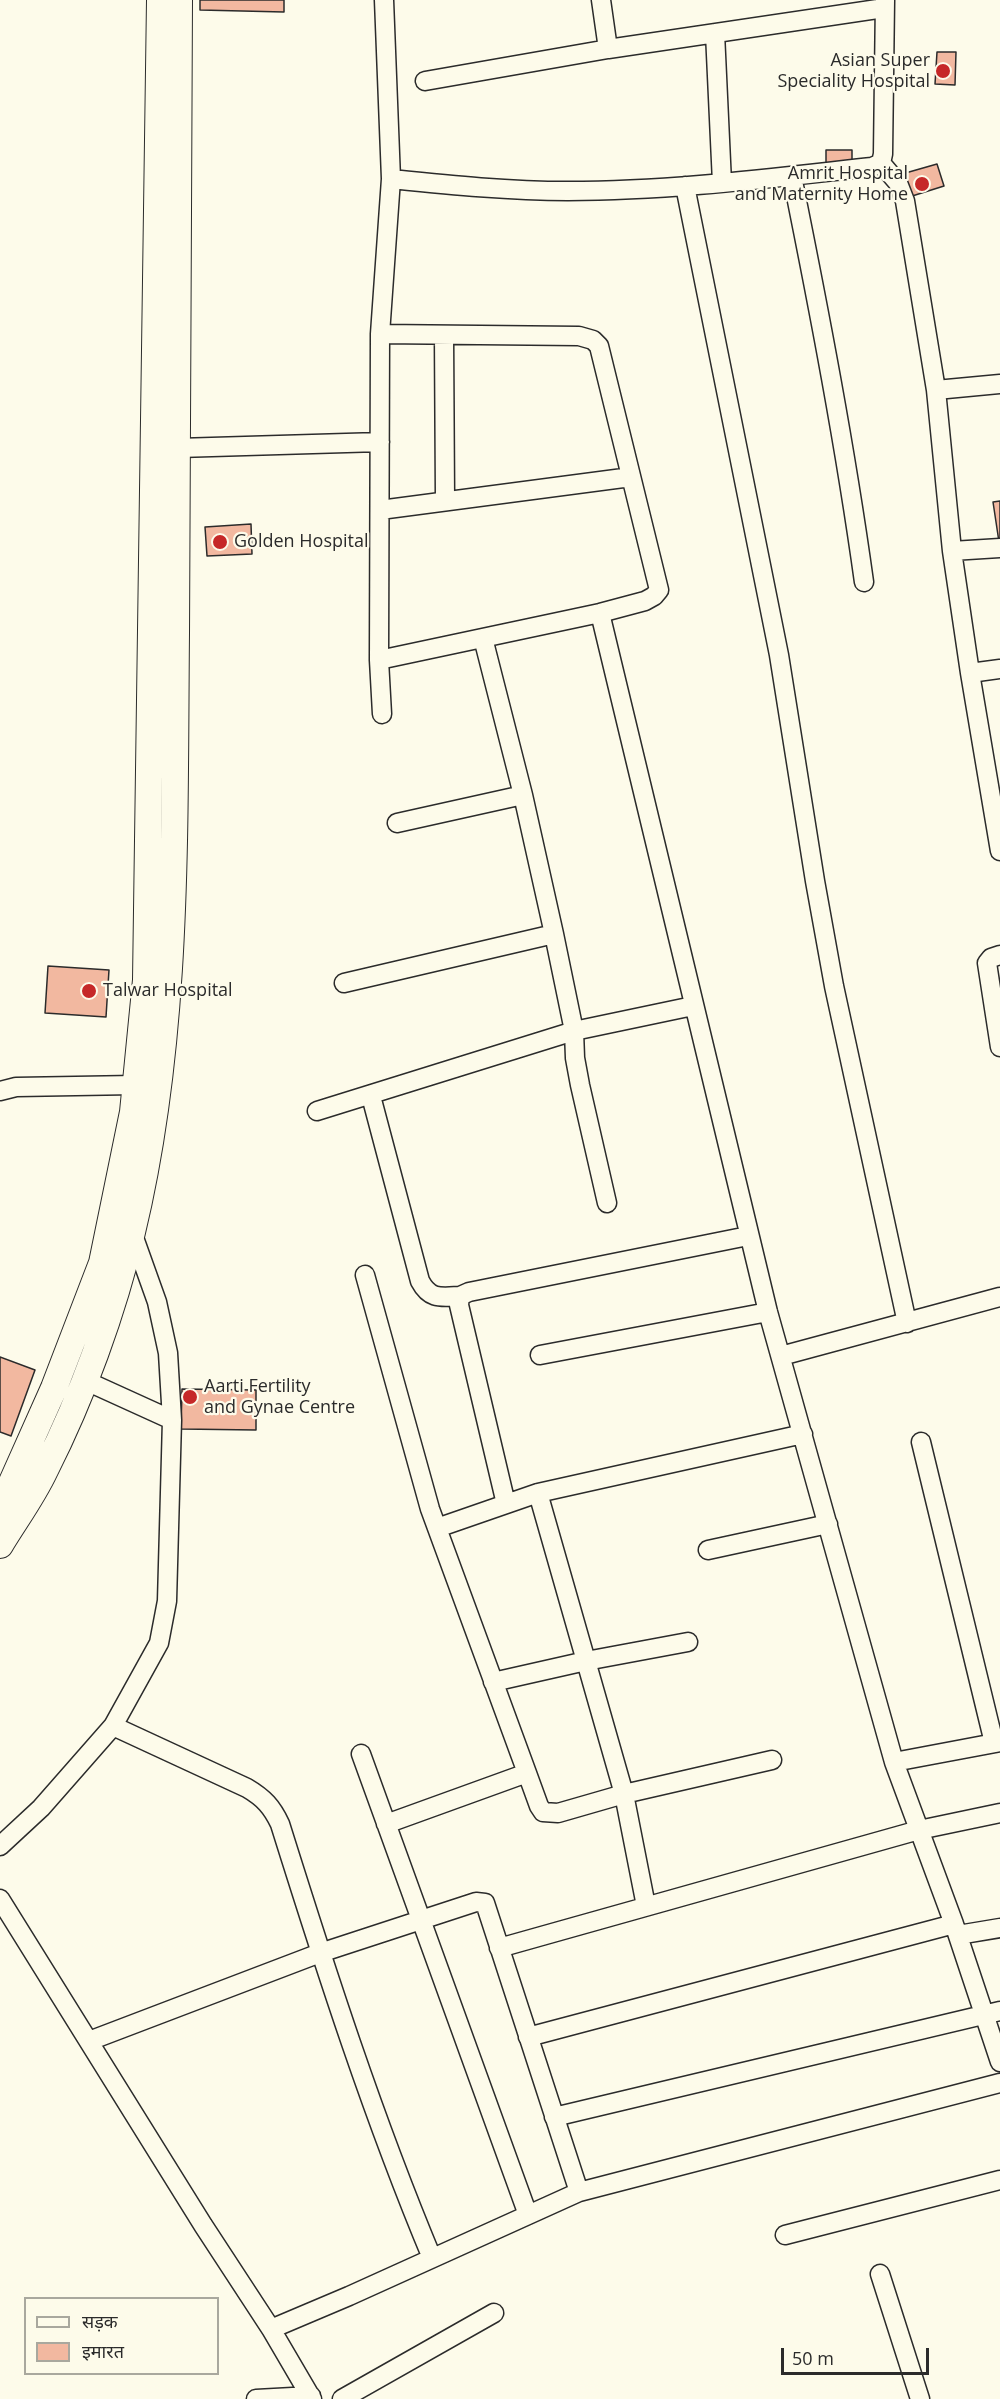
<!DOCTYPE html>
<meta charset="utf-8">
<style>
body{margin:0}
#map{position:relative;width:1000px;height:2399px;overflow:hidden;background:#fdfbea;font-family:"Open Sans","Noto Sans Devanagari",sans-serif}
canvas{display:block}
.legend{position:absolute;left:24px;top:2297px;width:195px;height:78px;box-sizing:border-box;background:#fdfbea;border:2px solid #a9a89e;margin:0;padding:8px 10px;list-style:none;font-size:18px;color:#2b2b2b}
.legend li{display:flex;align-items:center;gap:12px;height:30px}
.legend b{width:30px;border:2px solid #a9a89e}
.scale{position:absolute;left:781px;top:2348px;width:148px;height:27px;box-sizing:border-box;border:3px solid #2b2b2b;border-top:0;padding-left:8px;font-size:18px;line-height:21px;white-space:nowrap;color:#2b2b2b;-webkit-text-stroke:4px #fdfbea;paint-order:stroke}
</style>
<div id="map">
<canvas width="1000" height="2399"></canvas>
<ul class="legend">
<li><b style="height:8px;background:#fdfbea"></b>सड़क</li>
<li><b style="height:16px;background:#f2b8a0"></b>इमारत</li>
</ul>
<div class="scale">50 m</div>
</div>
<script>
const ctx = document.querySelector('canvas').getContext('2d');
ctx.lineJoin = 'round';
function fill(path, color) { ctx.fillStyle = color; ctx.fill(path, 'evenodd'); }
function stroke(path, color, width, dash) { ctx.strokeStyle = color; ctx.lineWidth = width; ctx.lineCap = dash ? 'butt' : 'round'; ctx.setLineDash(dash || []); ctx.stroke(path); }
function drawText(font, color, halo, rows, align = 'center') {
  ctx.font = font + ' "Open Sans",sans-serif'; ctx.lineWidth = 4.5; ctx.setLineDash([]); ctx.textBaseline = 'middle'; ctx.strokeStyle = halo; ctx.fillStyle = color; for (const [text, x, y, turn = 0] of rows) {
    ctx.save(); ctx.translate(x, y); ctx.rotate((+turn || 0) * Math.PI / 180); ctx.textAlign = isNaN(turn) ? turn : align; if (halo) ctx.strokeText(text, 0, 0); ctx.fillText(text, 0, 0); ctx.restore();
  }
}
const building = new Path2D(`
 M200,0H284V12L200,10Z
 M937,52H956L955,85L935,84Z
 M826,150H852V166H826Z
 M937,164L944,186L909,197L902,174Z
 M1000,501V542H999L993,502Z
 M251,524L252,554L207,556L205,527Z
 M48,966L109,970L106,1017L45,1013Z
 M0,1357L35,1370L11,1436L0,1432Z
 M182,1389L256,1390V1430L181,1429Z`);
fill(building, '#f2b8a0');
stroke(building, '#2b2b2b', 1.5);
const street = new Path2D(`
 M601,0L608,49
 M715,33L722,183
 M425,81L608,49L884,8
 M881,163L898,183L905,201L936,390L952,551L970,673L1000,851
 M792,176C819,310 845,445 864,582
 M391,179C450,185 508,191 568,191C670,191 771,178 872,167L881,163L883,154L885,0
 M685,186L779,655L815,881L834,986L907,1323
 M444,335L445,500
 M936,390L1000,384
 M178,448L380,442
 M380,510L631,477
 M952,551L1000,548
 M600,613L768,1312L894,1762L954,1924L1000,2062
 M483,638L523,795L554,934L574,1031L575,1058L580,1085L607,1203
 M379,660L600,613L645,601L654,596L659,590L599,346L593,340L579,336L380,334
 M970,673L1000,669
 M382,714L379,660L380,334L391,179L384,0
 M397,823L523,795
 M1000,955L991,958L987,963L1000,1047
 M344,983L554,934
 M0,1091L16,1087L135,1085
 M371,1096L420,1281C430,1300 441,1297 460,1296
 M317,1111L574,1031L693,1006
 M365,1275L430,1509L527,1773L539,1806L543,1812L558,1813L624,1794L772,1760
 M540,1355L768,1312
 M781,1356L1000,1297
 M84,1380L172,1420
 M921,1442L994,1743
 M538,1493L624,1794L646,1906
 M506,1504L459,1305L460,1296L469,1292L748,1236
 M437,1528L538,1493L803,1434
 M708,1550L828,1524
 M493,1682L586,1661L688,1642
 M113,1726L247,1788C264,1798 272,1807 280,1824C326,1971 373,2117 432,2258
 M361,1754L528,2215
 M894,1762L1000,1742
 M386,1824L527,1773
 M0,1846L41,1808L113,1726L159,1643L167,1601L172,1420L168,1353L157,1302L132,1232
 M0,1899L203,2225L271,2329L312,2399
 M958,1935L1000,1928
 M499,1948L919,1830L1000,1813
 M528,2037L954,1924
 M89,2041L320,1953L476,1902L485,1903L579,2192
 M554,2117L1000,2011
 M785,2235L1000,2180
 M880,2274L920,2399
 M271,2329L349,2296L579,2192L1000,2083
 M256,2399L311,2396
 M342,2399L494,2313`);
const secondary = new Path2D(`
 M0,1509L54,1388L102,1263L133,1112L146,980L160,0
 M0,1545C15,1520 33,1496 45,1470C82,1397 113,1312 132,1232C179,1037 174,833 176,633C179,422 179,211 179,0`);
stroke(street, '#2b2b2b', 21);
stroke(secondary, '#2b2b2b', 28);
stroke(street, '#fdfbea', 18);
stroke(secondary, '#fdfbea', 26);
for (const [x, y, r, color] of [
 [943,71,8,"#c62828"],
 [922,184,8,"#c62828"],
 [220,542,8,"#c62828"],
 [89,991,8,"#c62828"],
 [190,1397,8,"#c62828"]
]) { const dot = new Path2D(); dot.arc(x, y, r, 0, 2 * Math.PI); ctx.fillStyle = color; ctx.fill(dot); stroke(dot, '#fdfbea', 2); }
drawText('18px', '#2b2b2b', '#fdfbea', [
 ["Asian Super",930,61,"right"],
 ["Speciality Hospital",930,82,"right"],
 ["Amrit Hospital",908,174,"right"],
 ["and Maternity Home",908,195,"right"],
 ["Golden Hospital",234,542],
 ["Talwar Hospital",103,991],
 ["Aarti Fertility",204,1387],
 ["and Gynae Centre",204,1408]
], 'left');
</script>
